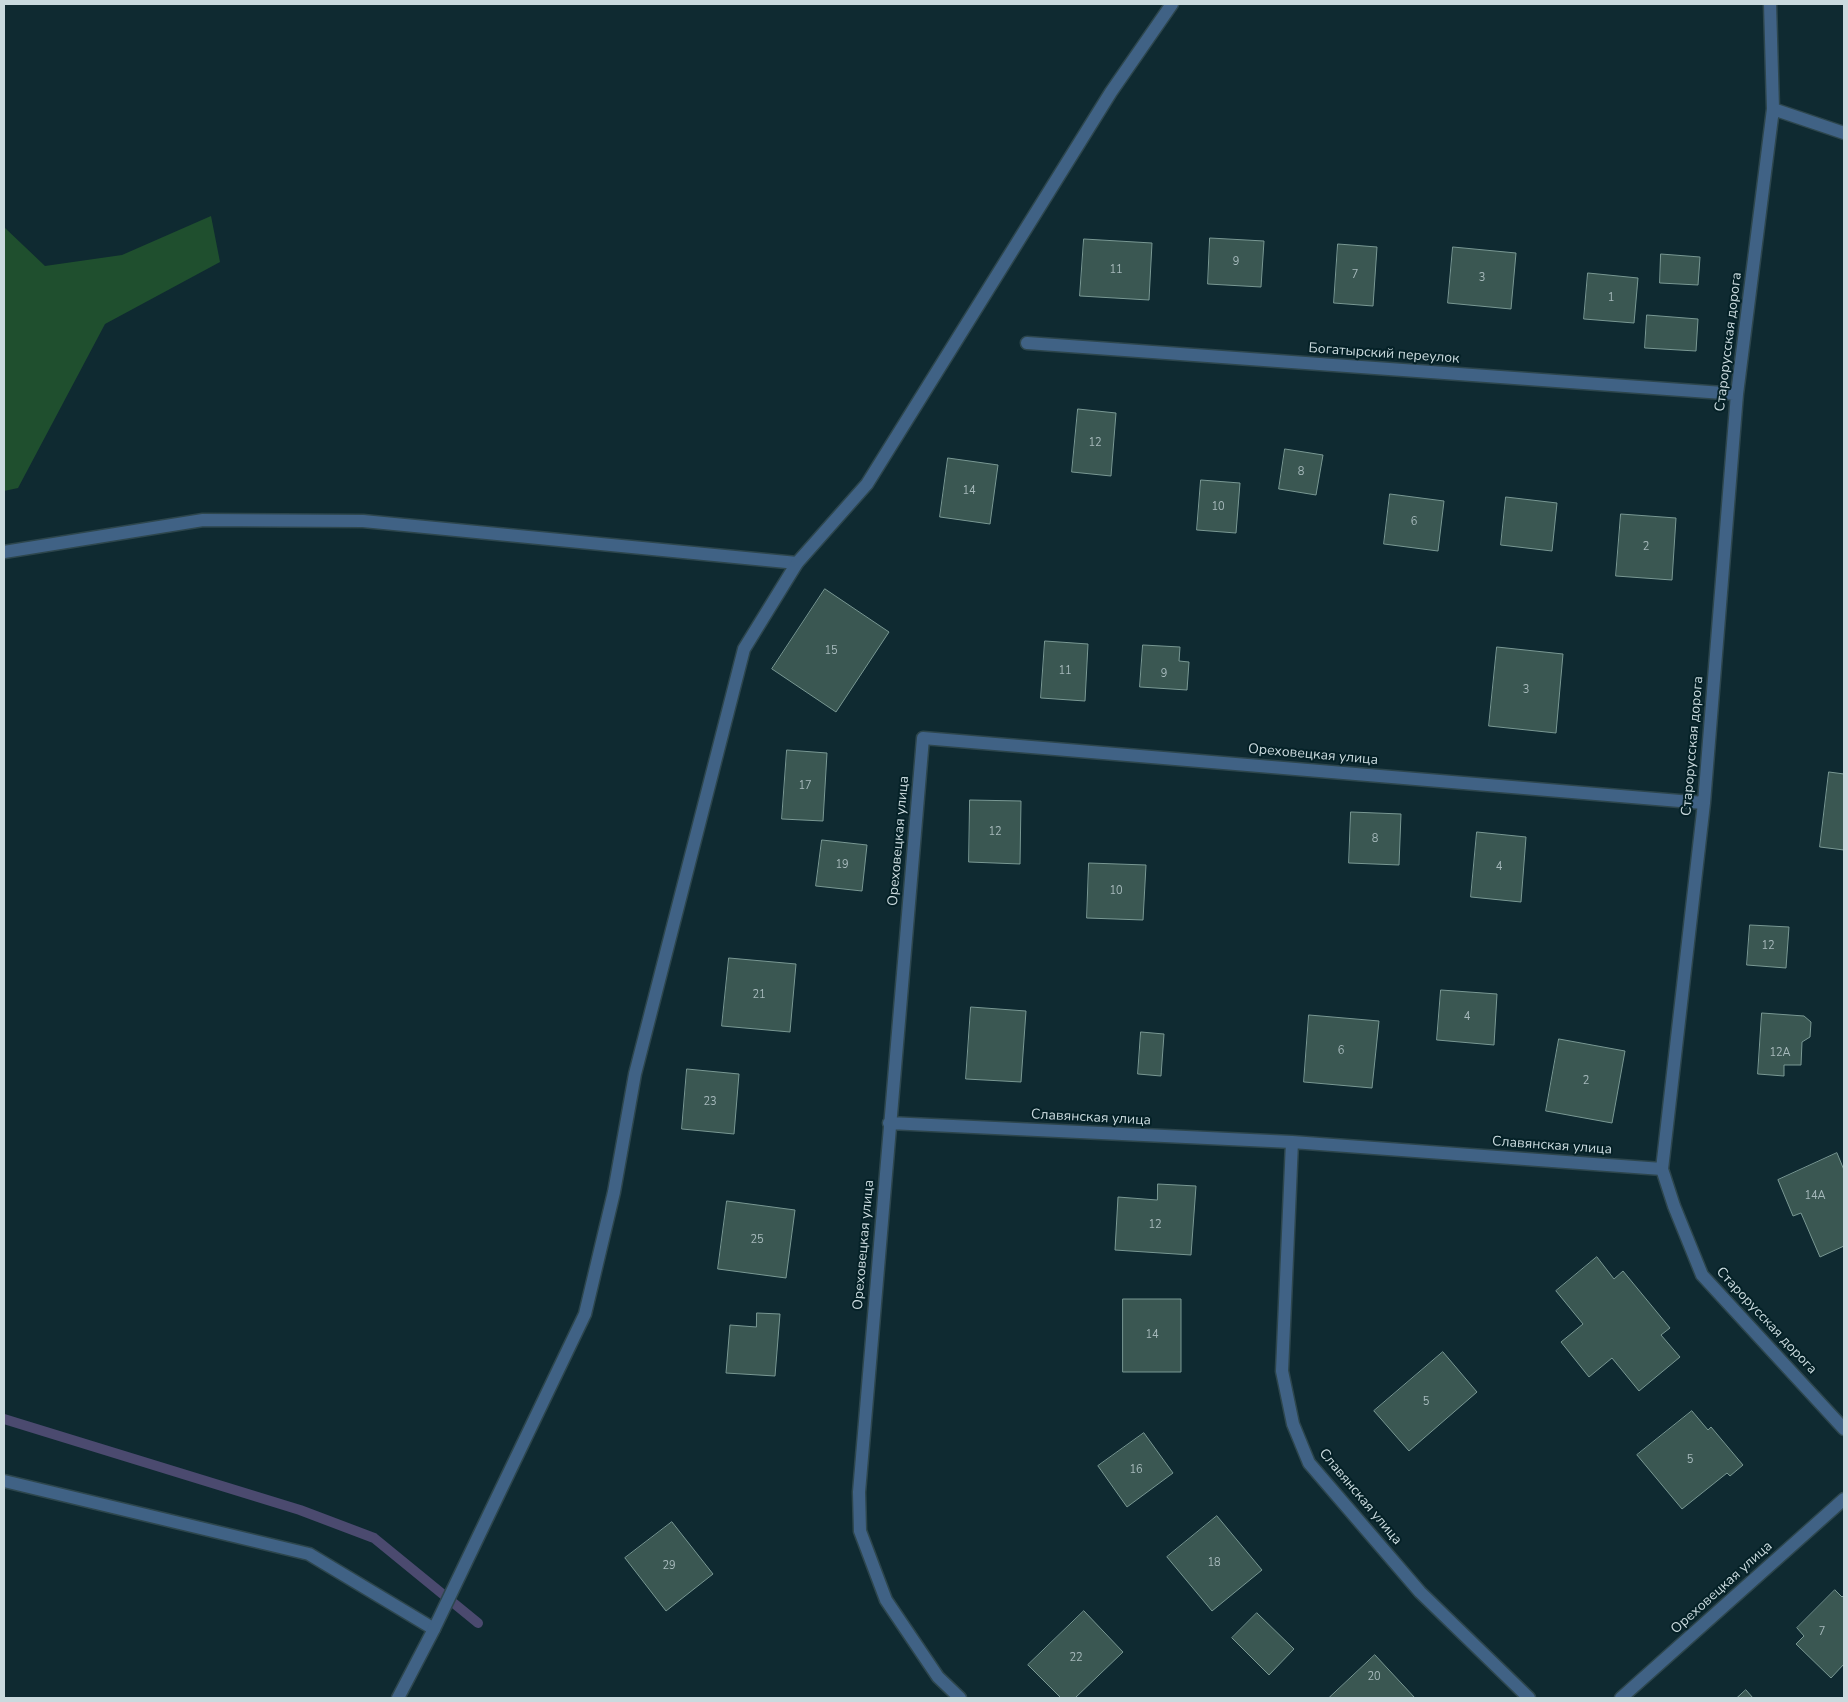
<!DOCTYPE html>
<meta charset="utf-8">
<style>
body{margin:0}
#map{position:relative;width:1848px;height:1702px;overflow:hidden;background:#0f2a31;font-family:"Nunito Sans",sans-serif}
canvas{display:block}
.frame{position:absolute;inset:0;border:5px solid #cadade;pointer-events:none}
</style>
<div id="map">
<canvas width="1848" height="1702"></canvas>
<div class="frame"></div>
</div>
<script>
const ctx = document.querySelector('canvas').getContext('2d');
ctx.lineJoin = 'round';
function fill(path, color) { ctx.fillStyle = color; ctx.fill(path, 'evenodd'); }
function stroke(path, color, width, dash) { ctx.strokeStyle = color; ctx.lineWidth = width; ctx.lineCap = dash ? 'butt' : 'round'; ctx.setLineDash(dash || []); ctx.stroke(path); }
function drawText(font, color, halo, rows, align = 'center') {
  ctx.font = font + ' "Nunito Sans",sans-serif'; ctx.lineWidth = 4; ctx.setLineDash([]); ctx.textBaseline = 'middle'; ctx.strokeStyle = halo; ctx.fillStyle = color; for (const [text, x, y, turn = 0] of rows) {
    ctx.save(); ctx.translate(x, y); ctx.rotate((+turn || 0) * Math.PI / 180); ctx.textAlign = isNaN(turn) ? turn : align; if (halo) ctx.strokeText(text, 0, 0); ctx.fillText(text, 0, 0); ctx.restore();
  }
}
fill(new Path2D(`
 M211,216L220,262L105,324L18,488L4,491V227L45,266L122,255Z`), '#1f4f2e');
stroke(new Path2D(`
 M4,1419L300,1510L374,1538L478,1623`), '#4b4a6f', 10);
const building = new Path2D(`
 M1210,238L1264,241L1261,287L1208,284Z
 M1084,239L1152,243L1149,300L1080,296Z
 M1338,244L1377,247L1373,306L1334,303Z
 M1453,247L1516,253L1511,309L1448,303Z
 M1661,254L1700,257L1698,285L1660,283Z
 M1588,273L1638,278L1634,323L1584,319Z
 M1647,315L1698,319L1696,351L1645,348Z
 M1078,409L1116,413L1111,476L1072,472Z
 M1285,449L1323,455L1316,495L1279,489Z
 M948,458L998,465L990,524L940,517Z
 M1201,480L1240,483L1236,533L1197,530Z
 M1390,494L1444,501L1438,551L1384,544Z
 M1506,497L1557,503L1552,551L1501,545Z
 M1621,514L1676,518L1672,580L1616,576Z
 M825,589L889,632L836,712L772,669Z
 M1045,641L1088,644L1085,701L1041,698Z
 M1143,645L1180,647L1179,661L1189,662L1187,690L1140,687Z
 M1497,647L1563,654L1556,733L1489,726Z
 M787,750L827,753L823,821L782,819Z
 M1829,772L1844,774V850L1820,847Z
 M970,800L1021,801L1020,864L969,862Z
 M1351,812L1401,814L1399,865L1349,863Z
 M1477,832L1526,837L1521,902L1471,897Z
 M822,840L867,845L862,891L816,886Z
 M1089,863L1146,865L1143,920L1087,918Z
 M1750,925L1789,927L1786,968L1747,965Z
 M729,958L796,964L790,1032L722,1026Z
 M1441,990L1497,994L1494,1045L1437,1040Z
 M971,1007L1026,1011L1021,1082L966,1079Z
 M1762,1013L1804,1016L1811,1022L1810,1037L1802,1042L1801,1065H1784V1076L1758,1074Z
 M1309,1015L1379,1021L1372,1088L1304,1082Z
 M1141,1032L1164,1034L1161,1076L1138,1074Z
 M1559,1039L1625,1051L1612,1123L1546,1111Z
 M687,1069L739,1074L734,1134L682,1129Z
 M1837,1153L1844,1170V1246L1820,1257L1801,1213L1793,1216L1778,1180Z
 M1158,1184L1196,1186L1191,1255L1115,1250L1118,1197L1157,1200Z
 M727,1201L795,1210L786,1278L718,1269Z
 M1597,1257L1614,1279L1623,1271L1670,1328L1661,1335L1680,1357L1639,1391L1612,1358L1589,1377L1561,1342L1583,1324L1556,1291Z
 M1123,1299H1181V1372H1123Z
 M757,1313L780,1314L775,1376L726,1373L730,1325L756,1327Z
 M1443,1352L1477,1392L1409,1451L1374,1411Z
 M1692,1411L1708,1430L1711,1427L1743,1465L1730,1476L1727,1473L1682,1509L1637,1455Z
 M1144,1433L1173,1473L1127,1507L1098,1466Z
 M1217,1516L1262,1570L1212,1611L1167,1557Z
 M672,1522L713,1574L666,1611L625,1558Z
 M1835,1590L1842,1597L1844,1595V1664L1831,1678L1796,1644L1804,1636L1797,1628Z
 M1084,1611L1123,1652L1075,1698H1061L1028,1665Z
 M1257,1613L1294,1649L1269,1675L1232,1638Z
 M1375,1655L1415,1698H1329Z
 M1746,1690L1753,1698H1737Z`);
fill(building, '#3a5752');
stroke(building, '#799893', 1);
const lane = new Path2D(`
 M4,552L203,520L363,521L797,563
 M4,1481L309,1554L434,1629`);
const street = new Path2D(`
 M1770,4L1773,109L1737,394L1704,803L1662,1169L1674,1206L1702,1275L1844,1429
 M1773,109L1844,133
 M1027,343L1737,394
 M889,1123L1292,1142L1662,1169
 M1292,1142L1282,1371L1293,1424L1309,1463L1420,1592L1529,1698
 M398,1698L434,1629L585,1314L614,1192L635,1074L744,649L797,563L867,484L1111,92L1172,4
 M960,1698L938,1677L886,1600L860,1531L859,1492L923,738L1704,803
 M1621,1698L1844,1499`);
stroke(lane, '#2d464d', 15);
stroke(street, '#2d464d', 15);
stroke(lane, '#406285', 12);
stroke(street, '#406285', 12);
drawText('11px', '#a6b9bb', null, [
 ["9",1236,262],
 ["11",1116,270],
 ["7",1355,275],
 ["3",1482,278],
 ["1",1611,298],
 ["12",1095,443],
 ["8",1301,472],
 ["14",969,491],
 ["10",1218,507],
 ["6",1414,522],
 ["2",1646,547],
 ["15",831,651],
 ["11",1065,671],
 ["9",1164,674],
 ["3",1526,690],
 ["17",805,786],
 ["12",995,832],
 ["8",1375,839],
 ["19",842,865],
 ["4",1499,867],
 ["10",1116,891],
 ["12",1768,946],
 ["21",759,995],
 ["4",1467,1017],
 ["6",1341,1051],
 ["12А",1780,1053],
 ["2",1586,1081],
 ["23",710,1102],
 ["14А",1815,1196],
 ["12",1155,1225],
 ["25",757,1240],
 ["14",1152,1335],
 ["5",1426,1402],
 ["5",1690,1460],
 ["16",1136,1470],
 ["18",1214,1563],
 ["29",669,1566],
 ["7",1822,1632],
 ["22",1076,1658],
 ["20",1374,1677]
]);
drawText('14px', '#cadade', '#052127', [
 ["Старорусская дорога",1729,342,-83],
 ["Богатырский переулок",1384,354,4],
 ["Старорусская дорога",1693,746,-85],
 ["Ореховецкая улица",1313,755,5],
 ["Ореховецкая улица",899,841,-85],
 ["Славянская улица",1091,1118,3],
 ["Славянская улица",1552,1146,4],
 ["Ореховецкая улица",864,1245,-85],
 ["Старорусская дорога",1766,1321,47],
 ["Славянская улица",1360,1497,50],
 ["Ореховецкая улица",1722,1588,-42]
]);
</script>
